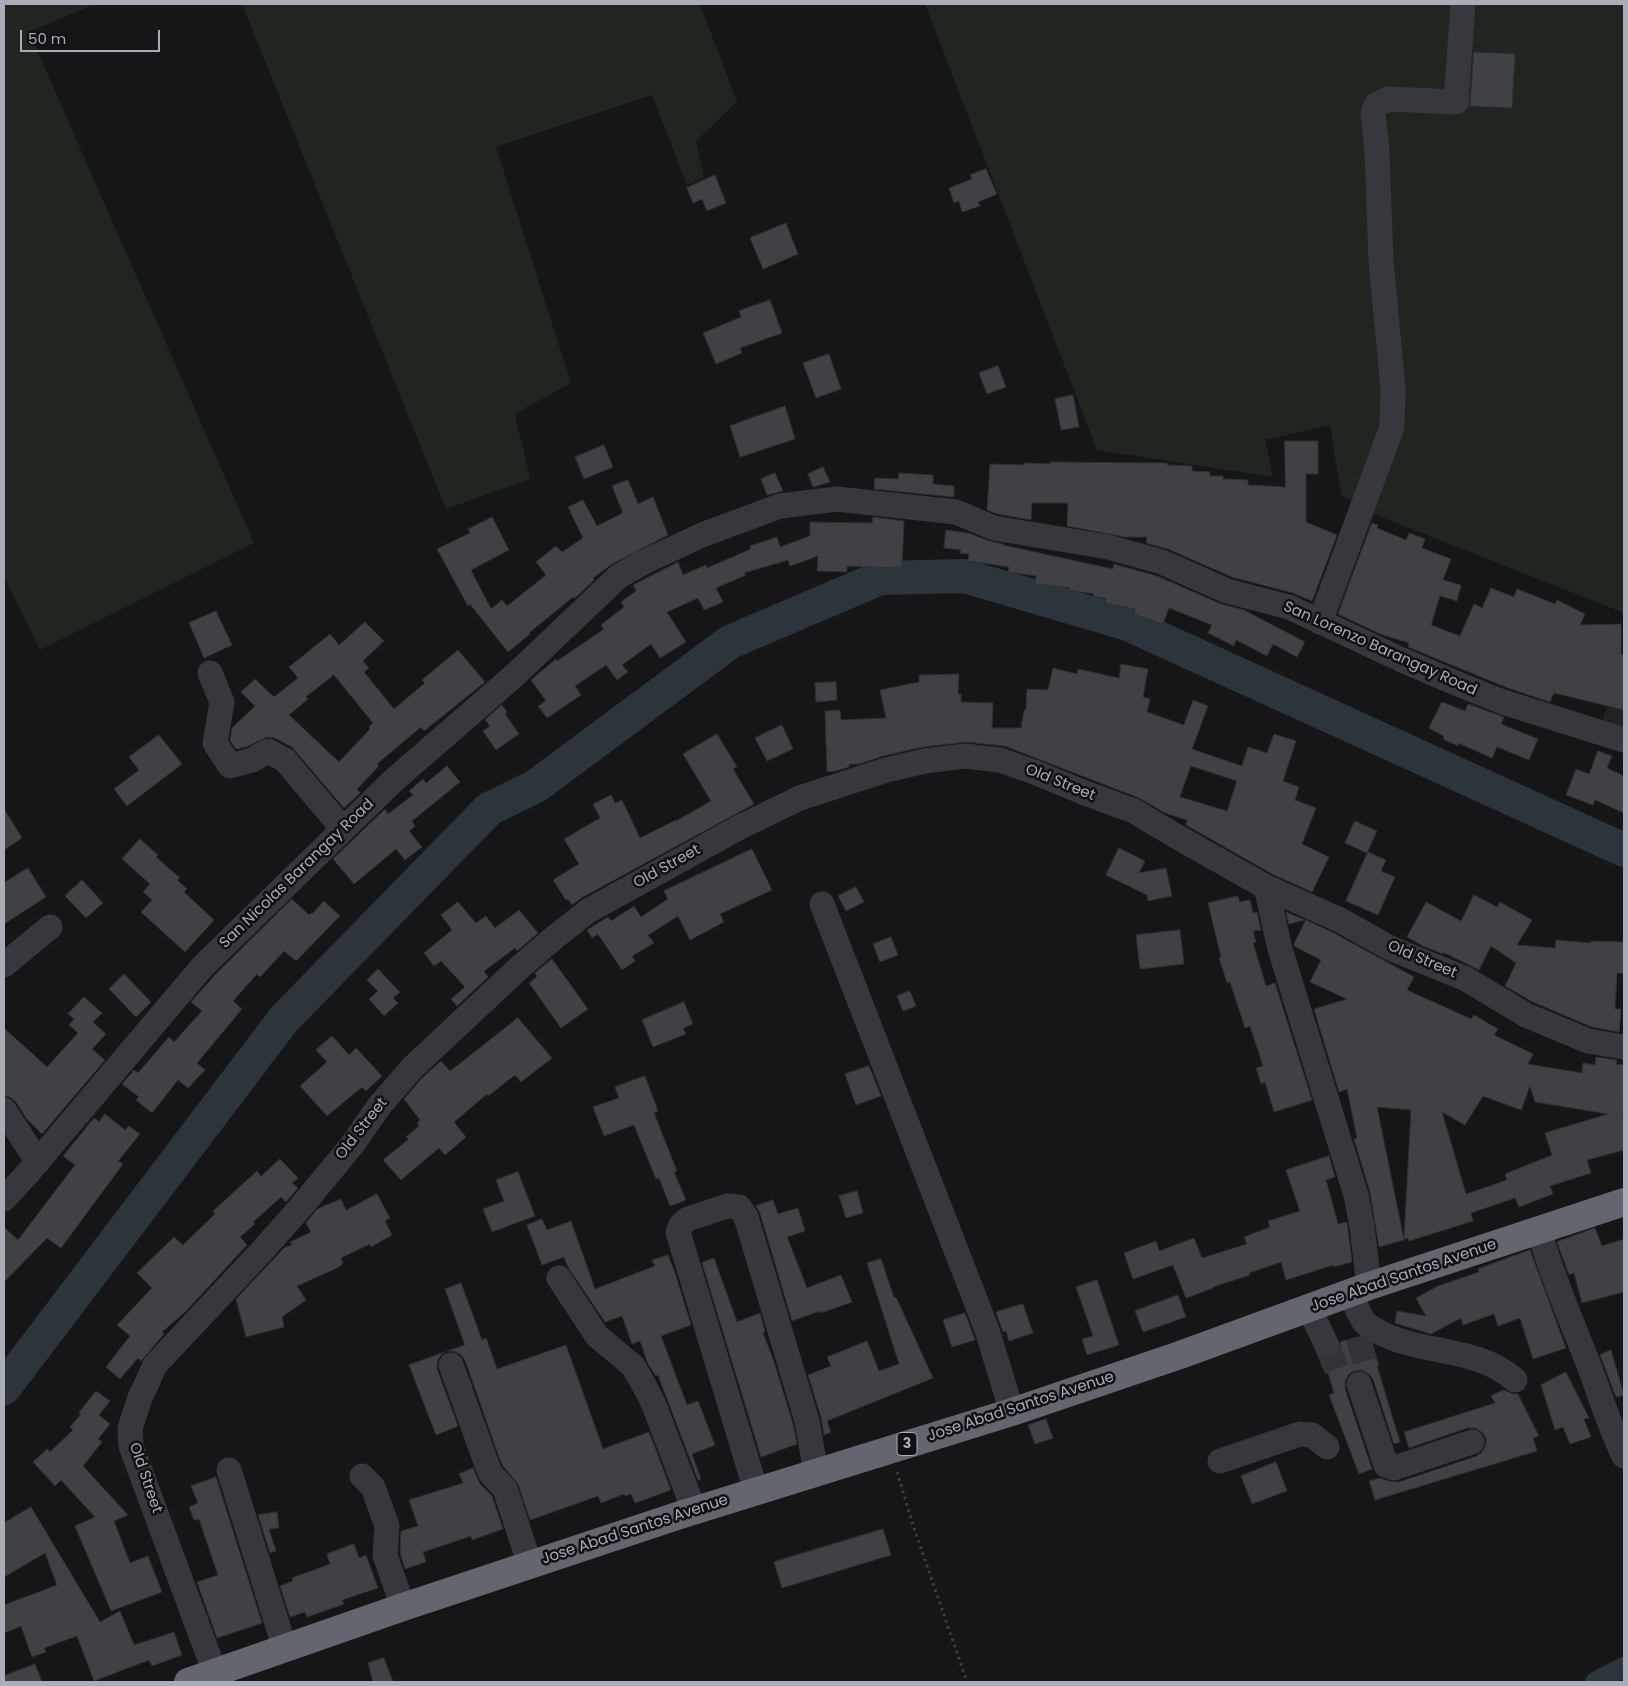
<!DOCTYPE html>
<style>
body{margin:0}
#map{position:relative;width:1628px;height:1686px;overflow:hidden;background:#161618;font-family:Poppins,sans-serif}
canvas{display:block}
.frame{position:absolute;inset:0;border:5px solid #a8adb8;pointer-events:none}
.scale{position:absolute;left:20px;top:30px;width:140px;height:22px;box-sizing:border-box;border:2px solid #a8adb8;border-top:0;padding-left:6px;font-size:15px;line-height:18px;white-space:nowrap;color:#a8adb8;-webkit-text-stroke:4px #111113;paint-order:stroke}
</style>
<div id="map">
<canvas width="1628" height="1686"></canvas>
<div class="frame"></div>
<div class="scale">50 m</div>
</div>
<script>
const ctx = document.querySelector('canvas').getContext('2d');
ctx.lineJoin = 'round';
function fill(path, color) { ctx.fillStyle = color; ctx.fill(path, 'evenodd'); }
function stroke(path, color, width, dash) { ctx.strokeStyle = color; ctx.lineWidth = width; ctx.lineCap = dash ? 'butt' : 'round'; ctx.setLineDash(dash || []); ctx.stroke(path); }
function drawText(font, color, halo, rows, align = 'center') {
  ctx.font = font + ' Poppins,sans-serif'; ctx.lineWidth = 5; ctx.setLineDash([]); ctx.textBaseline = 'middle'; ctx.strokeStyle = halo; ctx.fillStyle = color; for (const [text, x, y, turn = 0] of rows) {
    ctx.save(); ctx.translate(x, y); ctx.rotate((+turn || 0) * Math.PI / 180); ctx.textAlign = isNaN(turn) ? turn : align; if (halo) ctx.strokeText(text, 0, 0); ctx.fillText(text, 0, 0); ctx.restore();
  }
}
fill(new Path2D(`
 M1624,658V737L1600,728Z`), '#222225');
fill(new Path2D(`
 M4,4H95L29,32L254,543L40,650L4,577Z
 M242,4H700L737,102L696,141L704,177L687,185L652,95L496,147L571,383L515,414L530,479L446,509Z
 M925,4H1624V613L1371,513L1341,495L1330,425L1265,440L1273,477L1097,450Z`), '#1e261f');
stroke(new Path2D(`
 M1595,1682L1624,1667`), '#2c353c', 20);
stroke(new Path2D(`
 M4,1388L284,1019L489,809L536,786L730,642L880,578L964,576L1128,624L1624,850`), '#2c353c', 34);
const building = new Path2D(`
 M1474,52L1515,54L1512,108L1470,106Z
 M986,169L997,194L978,202L980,206L962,212L959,201L954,203L949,188L972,179L970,175Z
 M715,175L726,203L707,211L702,199L693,203L687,188Z
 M786,223L798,254L763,269L750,238Z
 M770,300L782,333L740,348L742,353L716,364L703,333L741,317L739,311Z
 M829,354L841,389L816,398L803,363Z
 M998,366L1006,387L987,394L979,373Z
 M1073,395L1079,427L1061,430L1055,399Z
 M785,406L795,439L740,457L730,426Z
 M1285,441H1318V474H1306V522L1337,535L1312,601L1293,593L1232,577L1168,549L1146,543L1147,537H1125L1067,526L1068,503H1032L1031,520L998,514L987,510L990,464L1024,465L1025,463L1050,464V462L1167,463V465L1192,466V471L1210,472V476H1223V479L1248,480V485L1285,487Z
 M604,445L613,467L584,479L575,457Z
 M823,467L830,482L813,487L808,474Z
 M775,473L783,491L767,495L761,479Z
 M899,473L933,475V484L954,486V497L874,489L875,478L898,479Z
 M628,480L638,504L653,497L668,535L612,564L593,578L594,580L575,598L573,597L529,633L530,634L508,652L470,604L468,606L437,549L470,533L468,529L492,517L509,550L471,570L491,609L502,600L507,606L546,575L536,562L556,546L562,552L583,538L568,507L583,500L597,526L623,513L612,486Z
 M873,517L904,521L902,568L847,566V572L817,571L818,556L790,566L788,560L744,573L746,575L716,588L723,602L704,610L698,598L667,612L686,642L660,658L651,644L622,665L628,672L617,680L606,665L575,686L581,695L547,718L538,706L546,701L531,680L556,659L557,661L604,629L601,625L624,607L621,602L636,591L633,585L678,562L683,575L706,565L707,568L751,549L750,546L777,537L780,547L810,536V522L872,523Z
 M1372,523L1378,525L1377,528L1406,540L1409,533L1425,539L1422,548L1451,559L1443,580L1461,585L1457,601L1440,596L1431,625L1460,636L1474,604L1482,608L1491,588L1514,597L1517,589L1555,604L1557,600L1585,614L1580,625L1621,624V654L1624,655V710L1554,693L1550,702L1508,688L1408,647L1409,643L1380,634L1338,614Z
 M946,530L968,533L989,541L1003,544V545L1113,569L1114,564L1157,576L1221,604L1244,610L1305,642L1297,657L1273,644L1267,656L1236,640L1234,646L1208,633L1212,625L1169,608L1163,624L1133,614L1135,609L1105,603L1106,599L1093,596L1094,594L1069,590V588L1035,584L1036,576L1008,572L1009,567L968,561L969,554L960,553L961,550L944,548Z
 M216,611L232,645L204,658L189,623Z
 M365,622L384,641L363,661L369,668L364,672L394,709L425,683L422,680L458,650L485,682L424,731L421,727L377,764L379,766L357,789L360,793L344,808L292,747L275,738L267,737L246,747L236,749L230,740L232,728L255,706L241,692L255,679L274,697L298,678L289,667L330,634L339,645ZM334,675L373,723L369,727L370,729L339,762L289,715L308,699L306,697Z
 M1121,664L1148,669L1143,697L1150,699L1147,712L1184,725L1193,700L1208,706L1192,749L1242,766L1248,747L1267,753L1274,734L1296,741L1283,781L1299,787L1295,800L1316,808L1302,844L1329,857L1312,892L1272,874L1186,825L1187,820L1165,813L1139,798L1005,746L966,742L923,747L883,756L859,764H849V767L835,771L827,772L825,711L840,710L841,720L886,718L880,690L919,682V675L959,674L958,694H961V702L993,703L992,728H1021L1024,710H1026L1027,689L1048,690L1053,668L1077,674L1078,669L1119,678ZM1191,766L1237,781L1227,811L1180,797Z
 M836,682L837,700L816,702L815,683Z
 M1442,702L1465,711L1468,704L1504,717L1501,724L1538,739L1529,760L1497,747L1492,758L1458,743V746L1443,739L1444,736L1429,728Z
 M502,705L507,712L505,714L519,734L496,750L483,731L490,726L485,720Z
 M782,725L793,749L767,761L755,738Z
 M717,734L737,767L733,769L754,804L581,898L572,905L568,899L566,900L553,880L579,864L564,839L600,818L593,804L611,795L615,803L622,800L640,838L676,820V821L711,801L683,754Z
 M159,735L182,764L127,806L114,789L139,770L129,757Z
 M1598,751L1612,756L1607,768L1624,776V813L1595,800L1593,805L1566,795L1576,769L1589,774Z
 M447,766L460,782L412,821L415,826L409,831L422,847L405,860L396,849L354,884L333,859L385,809L388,814L413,795L409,791L423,779L426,783Z
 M4,809L22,838L4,850Z
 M1355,821L1377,831L1367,853L1345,843Z
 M140,839L158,855L156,857L180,878L177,880L187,889L184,892L214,920L185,952L141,912L152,900L143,892L150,884L122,859Z
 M1119,848L1145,861L1139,873L1166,868L1172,896L1148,901L1147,895L1106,875Z
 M752,849L772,890L720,914L724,922L690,940L678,916L648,935L654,943L632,956L635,961L622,970L598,934L592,938L587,930L608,917L611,921L634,906L641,917L668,899L664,891Z
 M1368,852L1386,860L1381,871L1395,877L1378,915L1346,901Z
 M28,868L46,897L4,924V883Z
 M82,880L103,903L86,918L65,896Z
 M856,887L864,902L846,911L838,896Z
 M1474,895L1497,907L1500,902L1532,920L1517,945L1555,948L1556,940L1591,943V941L1624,942V973H1617L1615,1009H1621L1619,1032L1592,1027L1533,1002L1505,986L1516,963L1491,946L1479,970L1443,952V954L1423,946L1407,937L1426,902L1461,921Z
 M1238,896L1240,902L1250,900L1253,913L1257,912L1261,930L1253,931L1256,942L1253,943L1266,986L1275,983L1312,1100L1274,1112L1265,1082L1261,1084L1256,1068L1263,1066L1250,1026L1245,1028L1230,982L1227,983L1219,958L1221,957L1208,903Z
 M292,899L309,915L311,913L312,914L324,901L340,916L296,961L284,951L260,977L257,974L233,1001L242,1009L197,1063L205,1070L188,1088L178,1080L152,1113L136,1100L139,1097L122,1084L134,1070L138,1073L169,1037L174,1042L202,1011L191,1002L214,976Z
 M458,902L476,923L486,916L495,928L519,910L538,933L517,951L515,948L484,971L488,977L457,1006L451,999L465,987L441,961L434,966L424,953L452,930L441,915Z
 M1286,912L1305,920L1289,924Z
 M1306,920L1334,933L1414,977L1407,990L1471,1019L1474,1015L1498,1029L1494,1035L1533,1054L1528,1064L1582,1073L1583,1063L1595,1065L1596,1057L1617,1060L1616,1064L1624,1065L1623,1120H1624V1150L1587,1160L1591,1173L1550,1186L1553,1194L1519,1207L1515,1198L1471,1213L1473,1221L1409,1241L1408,1238L1404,1239L1411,1110L1377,1107L1404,1240L1379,1247L1370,1192L1354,1139L1357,1138L1347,1089L1339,1092L1314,1009L1347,999L1310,982L1321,960L1294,946V944ZM1530,1086L1535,1102L1608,1114L1545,1133L1552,1155L1505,1174L1507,1180L1466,1194L1442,1112L1465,1125L1483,1096L1521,1110Z
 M1180,930L1184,964L1140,969L1136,935Z
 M891,937L898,955L880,962L873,944Z
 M552,959L588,1009L561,1028L529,983L537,977L535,973Z
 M378,969L400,992L393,998L398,1003L384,1016L369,999L378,991L367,980Z
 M124,974L151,1002L136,1017L109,989Z
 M910,991L916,1006L903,1011L897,996Z
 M84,997L102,1013L93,1022L106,1034L92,1049L105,1060L42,1134L26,1118L16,1102L10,1097L4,1096V1028L47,1067L78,1033L69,1025L74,1019L68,1014Z
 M684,1002L693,1024L683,1028L686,1034L653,1047L642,1020Z
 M518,1018L552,1058L521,1082L515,1075L488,1096L487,1094L454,1122L466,1137L445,1155L439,1148L401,1180L383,1160L409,1139L406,1137L419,1126L417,1123L420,1120L404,1099L422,1078L441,1061L450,1071Z
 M332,1036L349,1055L356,1048L382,1076L366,1091L362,1087L327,1116L300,1086L327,1062L316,1050Z
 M869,1066L881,1096L856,1105L845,1074Z
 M645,1076L658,1111L654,1113L677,1171L674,1172L686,1200L670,1206L659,1178L656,1179L634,1125L604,1136L593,1107L619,1098L615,1087Z
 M105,1114L125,1130L129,1126L140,1134L118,1161L123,1164L61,1248L47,1238L4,1282V1227L18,1240L75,1165L63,1156L94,1118L99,1122Z
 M1329,1156L1335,1177L1326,1180L1338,1224L1347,1222L1352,1262L1333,1267V1265L1286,1280L1281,1262L1249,1273L1250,1275L1213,1287V1288L1186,1298L1173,1265L1133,1279L1124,1253L1156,1241L1159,1251L1194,1238L1202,1258L1247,1244L1244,1237L1270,1227L1268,1221L1300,1211L1286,1170Z
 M280,1159L298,1178L292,1183L298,1188L286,1202L281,1197L253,1222L255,1224L240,1237L247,1245L186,1311L162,1332L164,1334L141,1361L138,1358L120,1379L106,1367L130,1336L117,1325L152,1288L137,1273L174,1237L183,1245L215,1214L213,1211L257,1171L261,1176Z
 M518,1172L535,1216L492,1232L483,1209L504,1201L496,1180Z
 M857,1191L863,1213L846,1218L839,1196Z
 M377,1194L390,1218L385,1221L392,1235L371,1247L370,1244L341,1258L343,1264L337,1268L297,1286L306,1300L282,1317L284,1327L246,1337L236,1299L284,1248L292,1245L290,1242L311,1232L306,1223L317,1209L341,1199L346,1210Z
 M773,1200L778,1214L798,1208L805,1231L787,1237L807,1288L841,1275L852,1302L821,1313L820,1311L792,1321L760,1213L756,1206Z
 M542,1219L547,1230L571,1221L595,1289L655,1266L652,1260L668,1255L675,1273L691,1325L661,1336L687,1405L698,1401L715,1445L692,1454L701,1479L698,1480L658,1375L656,1376L648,1364L640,1341L632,1344L622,1316L605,1322L568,1267L564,1257L542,1265L527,1225Z
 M1595,1228L1602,1246L1624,1239V1292L1582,1303L1574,1273L1569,1275L1557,1242Z
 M1530,1250L1566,1348L1533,1359L1520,1318L1498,1326L1494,1314L1463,1325L1461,1318L1431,1334L1395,1323L1397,1311L1426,1316L1416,1298L1438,1286L1479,1272L1478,1269Z
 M714,1258L737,1322L760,1313L765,1332L763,1333L774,1362L793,1424L797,1444L761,1457L702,1263Z
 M881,1259L894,1298L896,1297L933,1378L827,1421L831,1432L824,1435L821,1417L808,1375L831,1366L827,1357L867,1341L879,1371L899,1364L867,1263Z
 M1097,1280L1119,1345L1087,1355L1082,1339L1093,1336L1076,1287Z
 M461,1283L482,1340L486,1338L497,1369L566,1345L603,1449L649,1432L671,1490L635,1503L631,1494L625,1496L624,1494L601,1503L598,1496L530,1520L518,1484L503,1466L499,1457L465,1360L460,1354L454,1351H447L465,1345L445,1289Z
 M1178,1295L1186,1317L1143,1332L1135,1311Z
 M1023,1304L1033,1333L1009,1341L1006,1331L1003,1332L996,1312Z
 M965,1313L975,1340L952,1347L943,1320Z
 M1359,1337L1372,1345L1379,1366H1377L1400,1442L1394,1444L1373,1379L1369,1374L1361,1370L1354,1371L1349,1374L1345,1381V1389L1372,1469L1359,1474L1329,1395L1334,1393L1324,1360L1333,1359L1338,1355L1341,1348L1340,1342Z
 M1611,1350L1624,1395L1616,1397L1600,1355Z
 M445,1352L440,1356L437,1362V1369L458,1426L436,1435L409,1365Z
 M1566,1372L1589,1418L1584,1419L1591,1437L1570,1444L1563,1427L1555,1430L1541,1385Z
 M1504,1390L1513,1394H1518L1539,1436L1533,1438L1537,1451L1375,1500L1369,1481L1380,1478L1389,1481L1399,1482L1477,1456L1482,1452L1486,1445V1438L1482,1432L1475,1428H1467L1409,1448L1404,1432L1495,1403L1491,1396Z
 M96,1391L110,1401L99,1415L110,1424L98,1439L102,1442L83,1466L128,1515L114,1521L130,1563L148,1556L162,1592L111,1611L75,1526L95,1517L61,1480L55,1486L33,1462L47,1449L50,1452L73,1430L70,1427L81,1414L79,1413Z
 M1046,1419L1053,1438L1035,1444L1028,1425Z
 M1276,1462L1287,1491L1252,1504L1241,1476Z
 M473,1468L480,1484L492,1496L503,1529L472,1540L471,1536L423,1552L426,1562L405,1569L400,1553L401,1531L418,1526L409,1500L463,1483L459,1474Z
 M216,1477L262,1623L217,1638L197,1582L218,1575L199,1519L194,1520L189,1507L198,1503L191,1486Z
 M31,1507L100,1622L120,1611L134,1645L174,1632L182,1655L152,1666L149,1660L94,1681L77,1636L44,1648L46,1652L32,1657L21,1626L4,1633V1605L57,1585L45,1553L4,1577V1523Z
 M277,1512L279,1528L269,1529L276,1551L270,1553L258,1515Z
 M883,1529L891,1555L782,1588L774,1562Z
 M354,1544L359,1558L366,1555L378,1588L342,1600L344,1604L307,1617L305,1612L290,1617L280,1586L293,1581L292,1578L330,1564L327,1554Z
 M384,1658L393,1682H373L368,1663Z
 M35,1664L42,1682H4V1676Z`);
fill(building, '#404145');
stroke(building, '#303034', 1);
stroke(new Path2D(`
 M1358,1337L1367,1369
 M1327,1346L1340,1377`), '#333438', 25, [25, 12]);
stroke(new Path2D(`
 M897,1472L913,1525L967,1682`), '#3d3f44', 3, [2.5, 4]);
stroke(new Path2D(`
 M1320,622L1392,427L1393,388L1381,261L1377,152L1373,113L1376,105L1388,99L1456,102L1463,4
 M210,673L222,702L215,743L230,766L252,760L268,751L285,760L343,829
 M1266,887L1280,949L1356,1195L1362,1226L1369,1286
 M822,904L987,1330L1012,1412
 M4,965L50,927
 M4,1110L38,1162
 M4,1199L28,1173L203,966L394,780L516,674L619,576L644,562L702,535L780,506L837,499L956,512L994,528L1108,547L1162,562L1227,591L1289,607L1402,660L1458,684L1503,702L1624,740
 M1539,1231C1552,1276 1571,1320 1588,1363C1600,1394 1609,1426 1624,1456
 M559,1278L597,1336L633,1366L644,1385L654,1405L694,1510
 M1351,1293C1354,1301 1360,1318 1366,1324C1369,1327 1375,1329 1379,1332C1422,1355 1477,1346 1515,1380
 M1309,1308L1327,1346
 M451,1365L486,1462L491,1474L505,1489L530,1565
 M1359,1384L1386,1465L1394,1468L1472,1442
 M1220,1461L1300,1434L1312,1435L1327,1447
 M229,1470L285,1649
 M362,1476L373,1487L387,1526L385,1555L403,1607
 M756,1491L678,1232L681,1225L688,1219L727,1206L739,1207L746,1217L807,1421L816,1472
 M215,1673L131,1446L130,1428L140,1398L155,1365L261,1252L300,1208L352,1145L380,1105L412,1068L520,967L555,937L588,911L740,827L800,798L886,770L925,761L965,756L1000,760L1034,772L1085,793L1134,811L1174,835L1266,887L1340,920L1390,948L1466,979L1526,1015L1588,1041L1624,1047`), '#37383d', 25);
stroke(new Path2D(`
 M188,1682L403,1607L680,1515L1012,1412L1180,1355L1369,1286L1624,1202`), '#63666e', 28);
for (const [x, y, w] of [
 [907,1444,20]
]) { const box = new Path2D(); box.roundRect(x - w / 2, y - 11.5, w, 23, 4); ctx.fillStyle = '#111113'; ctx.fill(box); stroke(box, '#a8adb8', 1); }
drawText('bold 14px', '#a8adb8', null, [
 ["3",907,1444]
]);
drawText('15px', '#a8adb8', '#111113', [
 ["San Lorenzo Barangay Road",1380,649,24],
 ["Old Street",1060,783,22],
 ["Old Street",667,867,-29],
 ["San Nicolas Barangay Road",297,874,-44],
 ["Old Street",1422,960,23],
 ["Old Street",362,1129,-52],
 ["Jose Abad Santos Avenue",1404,1276,-19],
 ["Jose Abad Santos Avenue",1021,1407,-18],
 ["Old Street",145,1478,71],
 ["Jose Abad Santos Avenue",635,1530,-18]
]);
</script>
